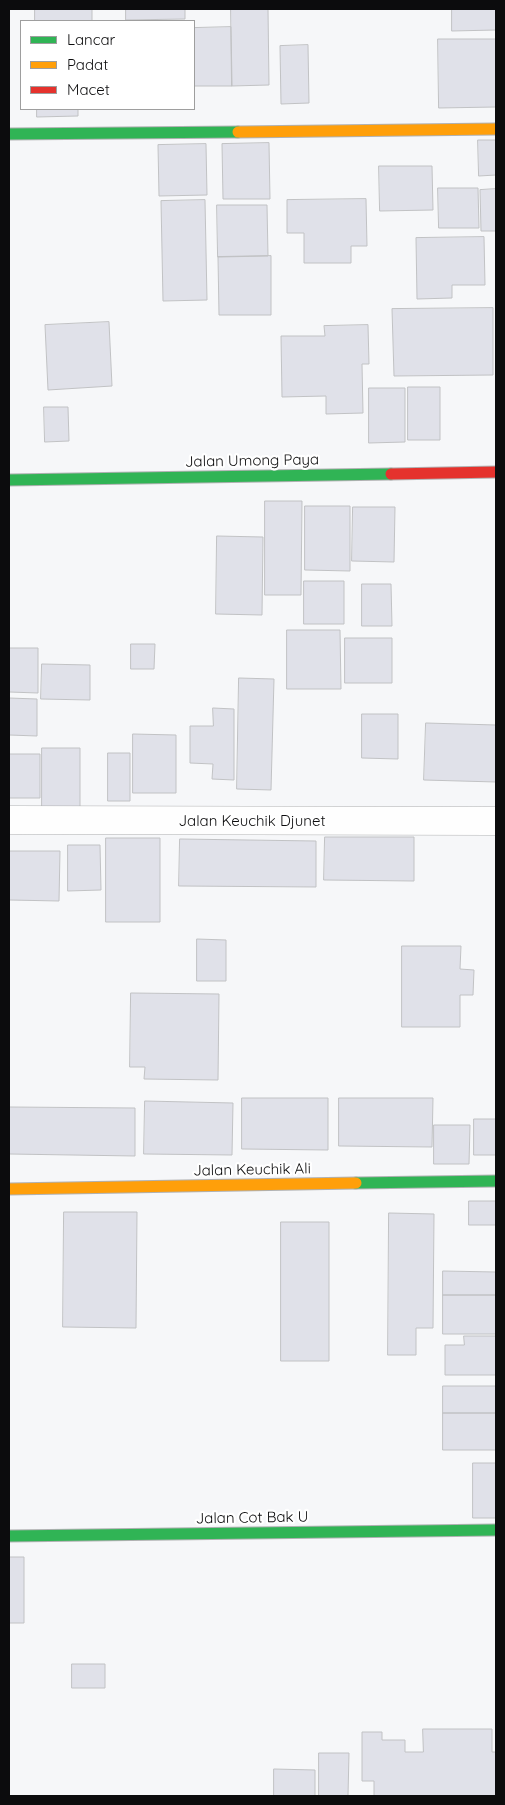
<!DOCTYPE html>
<style>
body{margin:0}
#map{position:relative;width:505px;height:1805px;overflow:hidden;background:#f6f7f9;font-family:Quicksand,sans-serif}
canvas{display:block}
.frame{position:absolute;inset:0;border:10px solid #0c0c0d;pointer-events:none}
.legend{position:absolute;left:20px;top:20px;width:175px;height:90px;box-sizing:border-box;background:#fff;border:1px solid #9e9e9e;margin:0;padding:6px 9px;list-style:none;font-size:15px;color:#0c0c0d}
.legend li{display:flex;align-items:center;gap:10px;height:25px}
.legend b{width:25px;border:1px solid #9e9e9e}
</style>
<div id="map">
<canvas width="505" height="1805"></canvas>
<div class="frame"></div>
<ul class="legend">
<li><b style="height:6px;background:#30b455"></b>Lancar</li>
<li><b style="height:6px;background:#ff9f0a"></b>Padat</li>
<li><b style="height:6px;background:#e5322d"></b>Macet</li>
</ul>
</div>
<script>
const ctx = document.querySelector('canvas').getContext('2d');
ctx.lineJoin = 'round';
function fill(path, color) { ctx.fillStyle = color; ctx.fill(path, 'evenodd'); }
function stroke(path, color, width, dash) { ctx.strokeStyle = color; ctx.lineWidth = width; ctx.lineCap = dash ? 'butt' : 'round'; ctx.setLineDash(dash || []); ctx.stroke(path); }
function drawText(font, color, halo, rows, align = 'center') {
  ctx.font = font + ' Quicksand,sans-serif'; ctx.lineWidth = 4.5; ctx.setLineDash([]); ctx.textBaseline = 'middle'; ctx.strokeStyle = halo; ctx.fillStyle = color; for (const [text, x, y, turn = 0] of rows) {
    ctx.save(); ctx.translate(x, y); ctx.rotate((+turn || 0) * Math.PI / 180); ctx.textAlign = isNaN(turn) ? turn : align; if (halo) ctx.strokeText(text, 0, 0); ctx.fillText(text, 0, 0); ctx.restore();
  }
}
const building = new Path2D(`
 M35,9H92V21H35Z
 M126,9H185V19L126,20Z
 M231,9H268L269,85L232,86Z
 M452,9H496V30L452,31Z
 M231,27L232,86H194V28Z
 M438,39H496V107L439,108Z
 M308,45L309,103L281,104L280,46Z
 M37,109H78V116L37,117Z
 M478,140H496V175L479,176Z
 M269,143L270,199H223L222,144Z
 M206,144L207,195L159,196L158,145Z
 M379,166H432L433,210L380,211Z
 M438,188H478L479,228H439Z
 M496,189V231H481L480,190Z
 M366,199L367,246H351V263H304V233H287V200Z
 M205,200L207,300L163,301L161,201Z
 M217,205H267L268,256L218,257Z
 M484,237L485,285H452V298L417,299L416,238Z
 M271,256V315H219L218,257Z
 M493,308V375L394,376L392,309Z
 M109,322L112,386L48,390L45,325Z
 M368,325L369,364H362L363,413L326,414V396L282,397L281,336H325L324,326Z
 M408,387H440V440H408Z
 M369,388H405V442L369,443Z
 M44,407H68L69,441L45,442Z
 M265,501H302L301,595H265Z
 M305,506H350V571L305,570Z
 M353,507H395L394,562L352,561Z
 M217,536L263,537L262,615L216,614Z
 M304,581H344V624H304Z
 M362,584H391L392,626H362Z
 M287,630H340L341,689H287Z
 M345,638H392V683H345Z
 M131,644H155L154,669H131Z
 M9,648H38V693L9,692Z
 M42,664L90,665V700L41,699Z
 M239,678L274,679L271,790L237,789Z
 M9,698L37,699V736L9,735Z
 M213,708L234,709V780L212,779L213,764L190,763V726H213Z
 M362,714H398V759L362,758Z
 M426,723L496,725V782L424,780Z
 M133,734L176,735V793H133Z
 M42,748H80V808H42Z
 M108,753H130V801H108Z
 M9,754H40V798H9Z
 M325,837H414V881L324,880Z
 M106,838H160V922H106Z
 M180,839L316,841V887L179,886Z
 M68,845H100L101,890L68,891Z
 M9,851H60L59,901L9,900Z
 M197,939L226,940V981H197Z
 M402,946H461L460,969L474,970L473,995H460V1027H402Z
 M131,993L219,994L218,1080L144,1079L145,1067H130Z
 M242,1098H328V1150L242,1149Z
 M339,1098H433L432,1147L339,1146Z
 M145,1101L233,1103L232,1155L144,1154Z
 M9,1107L135,1108V1156L9,1154Z
 M474,1119H496V1155H474Z
 M434,1125H470L469,1164H434Z
 M469,1201H496V1225H469Z
 M64,1212H137L136,1328L63,1327Z
 M389,1213L434,1214L433,1328H416V1355H388Z
 M281,1222H329V1361H281Z
 M443,1271L496,1272V1295H443Z
 M443,1295H496V1334H443Z
 M464,1336H496V1375H445V1345H464Z
 M443,1386H496V1413H443Z
 M443,1413H496V1450H443Z
 M473,1463H496V1518H473Z
 M9,1557H24V1623H9Z
 M72,1664H105V1688H72Z
 M423,1729H492V1752H496V1796H374V1781H362V1732H382V1740H405V1752H423Z
 M319,1753H349L348,1796H319Z
 M274,1769L315,1770V1796H274Z`);
fill(building, '#e0e1e9');
stroke(building, '#c1c2c4', 1);
const street = new Path2D(`
 M9,820L496,821`);
const fast = new Path2D(`
 M9,134L238,132
 M9,480L391,474
 M356,1183L496,1181
 M9,1536L496,1530`);
const slow = new Path2D(`
 M238,132L496,129
 M9,1189L356,1183`);
const jam = new Path2D(`
 M391,474L496,472`);
stroke(street, '#b0b1b2', 29);
stroke(fast, '#b0b1b2', 13);
stroke(slow, '#b0b1b2', 13);
stroke(jam, '#b0b1b2', 13);
stroke(street, '#fefefe', 28);
stroke(fast, '#30b455', 11);
stroke(slow, '#ff9f0a', 11);
stroke(jam, '#e5322d', 11);
drawText('15px', '#0c0c0d', '#fff', [
 ["Jalan Umong Paya",252,461,-1],
 ["Jalan Keuchik Djunet",252,821],
 ["Jalan Keuchik Ali",252,1170,-1],
 ["Jalan Cot Bak U",252,1518,-1]
]);
</script>
